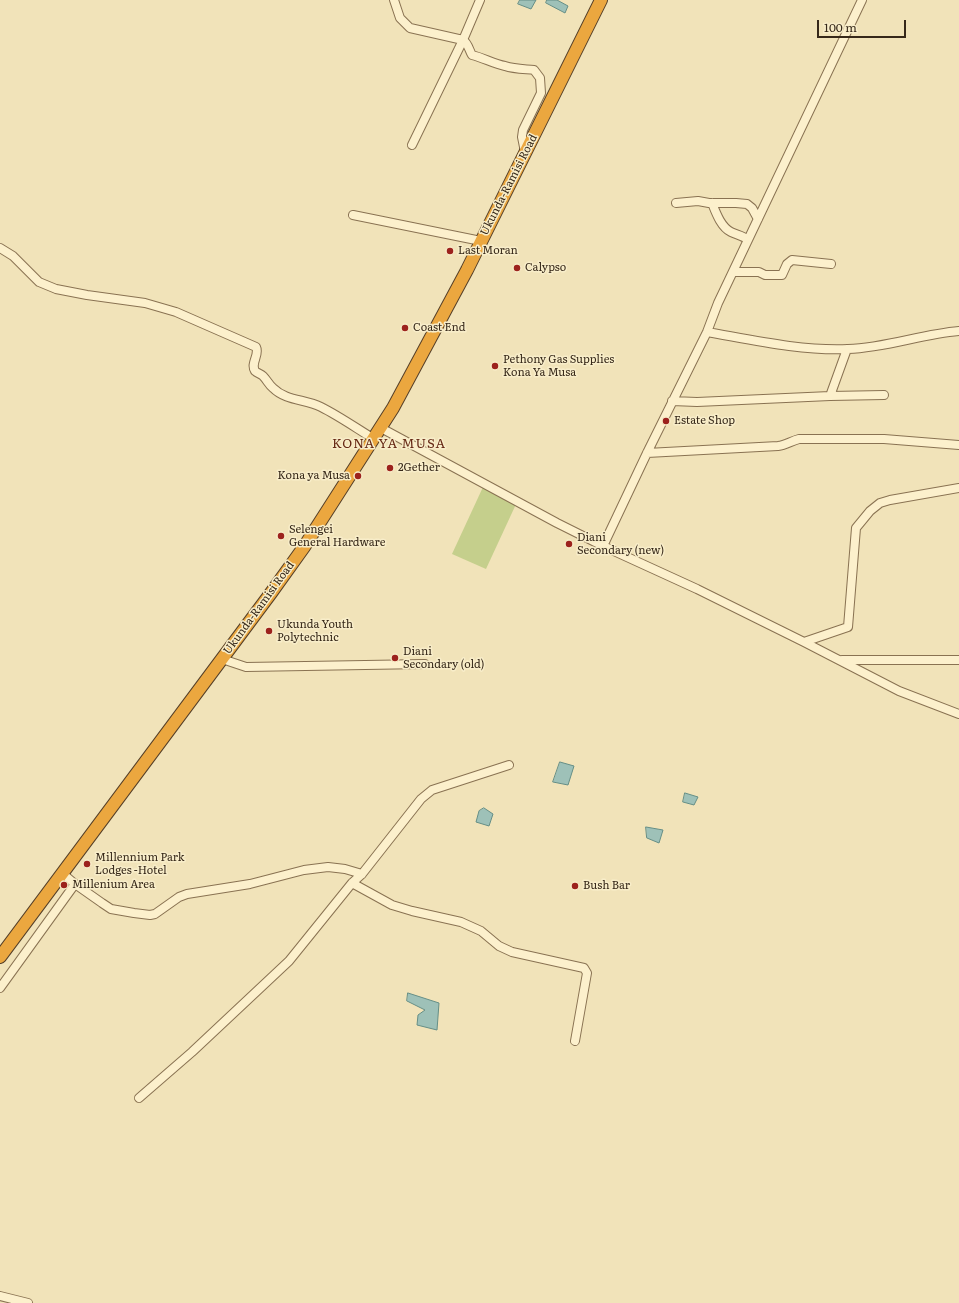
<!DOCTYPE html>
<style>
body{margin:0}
#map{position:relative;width:959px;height:1303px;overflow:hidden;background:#f1e3b9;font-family:Literata,serif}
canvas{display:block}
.scale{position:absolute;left:817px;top:20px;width:89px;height:18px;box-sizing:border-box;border:2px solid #362819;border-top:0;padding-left:5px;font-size:12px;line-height:14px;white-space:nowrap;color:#362819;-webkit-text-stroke:3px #f8edc9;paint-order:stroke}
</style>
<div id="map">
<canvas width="959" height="1303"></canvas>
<div class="scale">100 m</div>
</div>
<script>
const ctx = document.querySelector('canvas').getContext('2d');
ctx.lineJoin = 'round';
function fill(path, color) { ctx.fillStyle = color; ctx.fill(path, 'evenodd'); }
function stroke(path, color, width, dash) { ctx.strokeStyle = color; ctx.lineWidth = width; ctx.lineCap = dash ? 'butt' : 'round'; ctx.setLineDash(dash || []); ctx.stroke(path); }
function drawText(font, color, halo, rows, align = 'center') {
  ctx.font = font + ' Literata,serif'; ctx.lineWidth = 3; ctx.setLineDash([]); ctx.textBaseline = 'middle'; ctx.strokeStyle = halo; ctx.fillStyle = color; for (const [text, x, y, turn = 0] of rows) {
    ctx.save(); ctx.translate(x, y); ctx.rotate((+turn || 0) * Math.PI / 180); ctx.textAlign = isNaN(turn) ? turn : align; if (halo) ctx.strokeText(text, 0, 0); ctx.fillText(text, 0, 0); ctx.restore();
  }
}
fill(new Path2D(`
 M483,487L517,502L486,569L452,554Z`), '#c5cf8c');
const water = new Path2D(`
 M520,0H536L531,9L518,4Z
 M547,0H557L568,6L565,13L546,3Z
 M560,762L574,766L568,785L553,782Z
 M685,793L698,797L694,805L683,802Z
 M484,808L493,814L489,826L476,822L479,811Z
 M646,827L663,830L659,843L647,838Z
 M408,993L439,1003L437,1030L417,1025L418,1015L425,1010L407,1001Z`);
fill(water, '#9ec1b8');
stroke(water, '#658e86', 1);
const minor = new Path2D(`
 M394,0L400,18L410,28L463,40C468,43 469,50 472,55C484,58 494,64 505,66C514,69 524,69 534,70L540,78L541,93L523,130L522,137L525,152
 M412,145L463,40L480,0
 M676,203L698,201L709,203H736L747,204L752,208L758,219
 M712,203C716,213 721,227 731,232C737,235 742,235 748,240
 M353,215L481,241
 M0,248L13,256L39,282L56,289L87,295L145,303L176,312L256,347C260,355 250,363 255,371C257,373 261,374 263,376C267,380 269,385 273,388C286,401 305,399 321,407C339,416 356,428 374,439
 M733,272H759L765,275H782L787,264L792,260L831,264
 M707,332C753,340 801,351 848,349C886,348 922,334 959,331
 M830,396L847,349
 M672,401L697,402L830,396L884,395
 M381,428L557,523L603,546L697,589L804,642L899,691L959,714
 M647,453L778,446C786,445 791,441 799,439H884L959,445
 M603,546L647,453L707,332L718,303L862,0
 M804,642L848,627L856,528L870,511L880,503L890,500L959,488
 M222,659L246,667L425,664
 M842,660H959
 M352,883L392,905L412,911L461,922L481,931L499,946L512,952L584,968L587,973L575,1041
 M75,884L102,903L111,909L134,913L150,915L155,914L179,897L187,894L250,884L304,870L328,867L345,869L362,874
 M0,988L75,884L62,873
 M139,1098L192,1052L289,961L352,883L362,874L421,799L432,790L509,765
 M0,1296L28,1303`);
const highway = new Path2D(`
 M0,957L271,593L304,547L393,408L467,270L601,0`);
stroke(minor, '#897252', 10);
stroke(highway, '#553f28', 14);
stroke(minor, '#fcf0cc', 8);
stroke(highway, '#eba73f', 12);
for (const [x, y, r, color] of [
 [450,251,4,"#9c221d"],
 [517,268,4,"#9c221d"],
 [405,328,4,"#9c221d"],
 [495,366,4,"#9c221d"],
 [666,421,4,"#9c221d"],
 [390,468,4,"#9c221d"],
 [358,476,4,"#9c221d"],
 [281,536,4,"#9c221d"],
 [569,544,4,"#9c221d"],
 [269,631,4,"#9c221d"],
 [395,658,4,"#9c221d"],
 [87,864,4,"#9c221d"],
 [64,885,4,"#9c221d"],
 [575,886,4,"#9c221d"]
]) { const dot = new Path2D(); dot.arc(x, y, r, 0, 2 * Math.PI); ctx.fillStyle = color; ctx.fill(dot); stroke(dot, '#f8edc9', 1.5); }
drawText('11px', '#362819', '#f8edc9', [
 ["Ukunda-Ramisi Road",509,185,-63],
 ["Ukunda-Ramisi Road",259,608,-54]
]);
drawText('11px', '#362819', '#f8edc9', [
 ["Last Moran",458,251],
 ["Calypso",525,268],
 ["Coast End",413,328],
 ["Pethony Gas Supplies",503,360],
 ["Kona Ya Musa",503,373],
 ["Estate Shop",674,421],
 ["2Gether",398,468],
 ["Kona ya Musa",350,476,"right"],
 ["Selengei",289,530],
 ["General Hardware",289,543],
 ["Diani",577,538],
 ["Secondary (new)",577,551],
 ["Ukunda Youth",277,625],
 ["Polytechnic",277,638],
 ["Diani",403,652],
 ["Secondary (old)",403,665],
 ["Millennium Park",95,858],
 ["Lodges -Hotel",95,871],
 ["Millenium Area",72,885],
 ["Bush Bar",583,886]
], 'left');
ctx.letterSpacing = '1px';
drawText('13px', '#662915', '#f8edc9', [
 ["KONA YA MUSA",389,444]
]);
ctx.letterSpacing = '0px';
</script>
